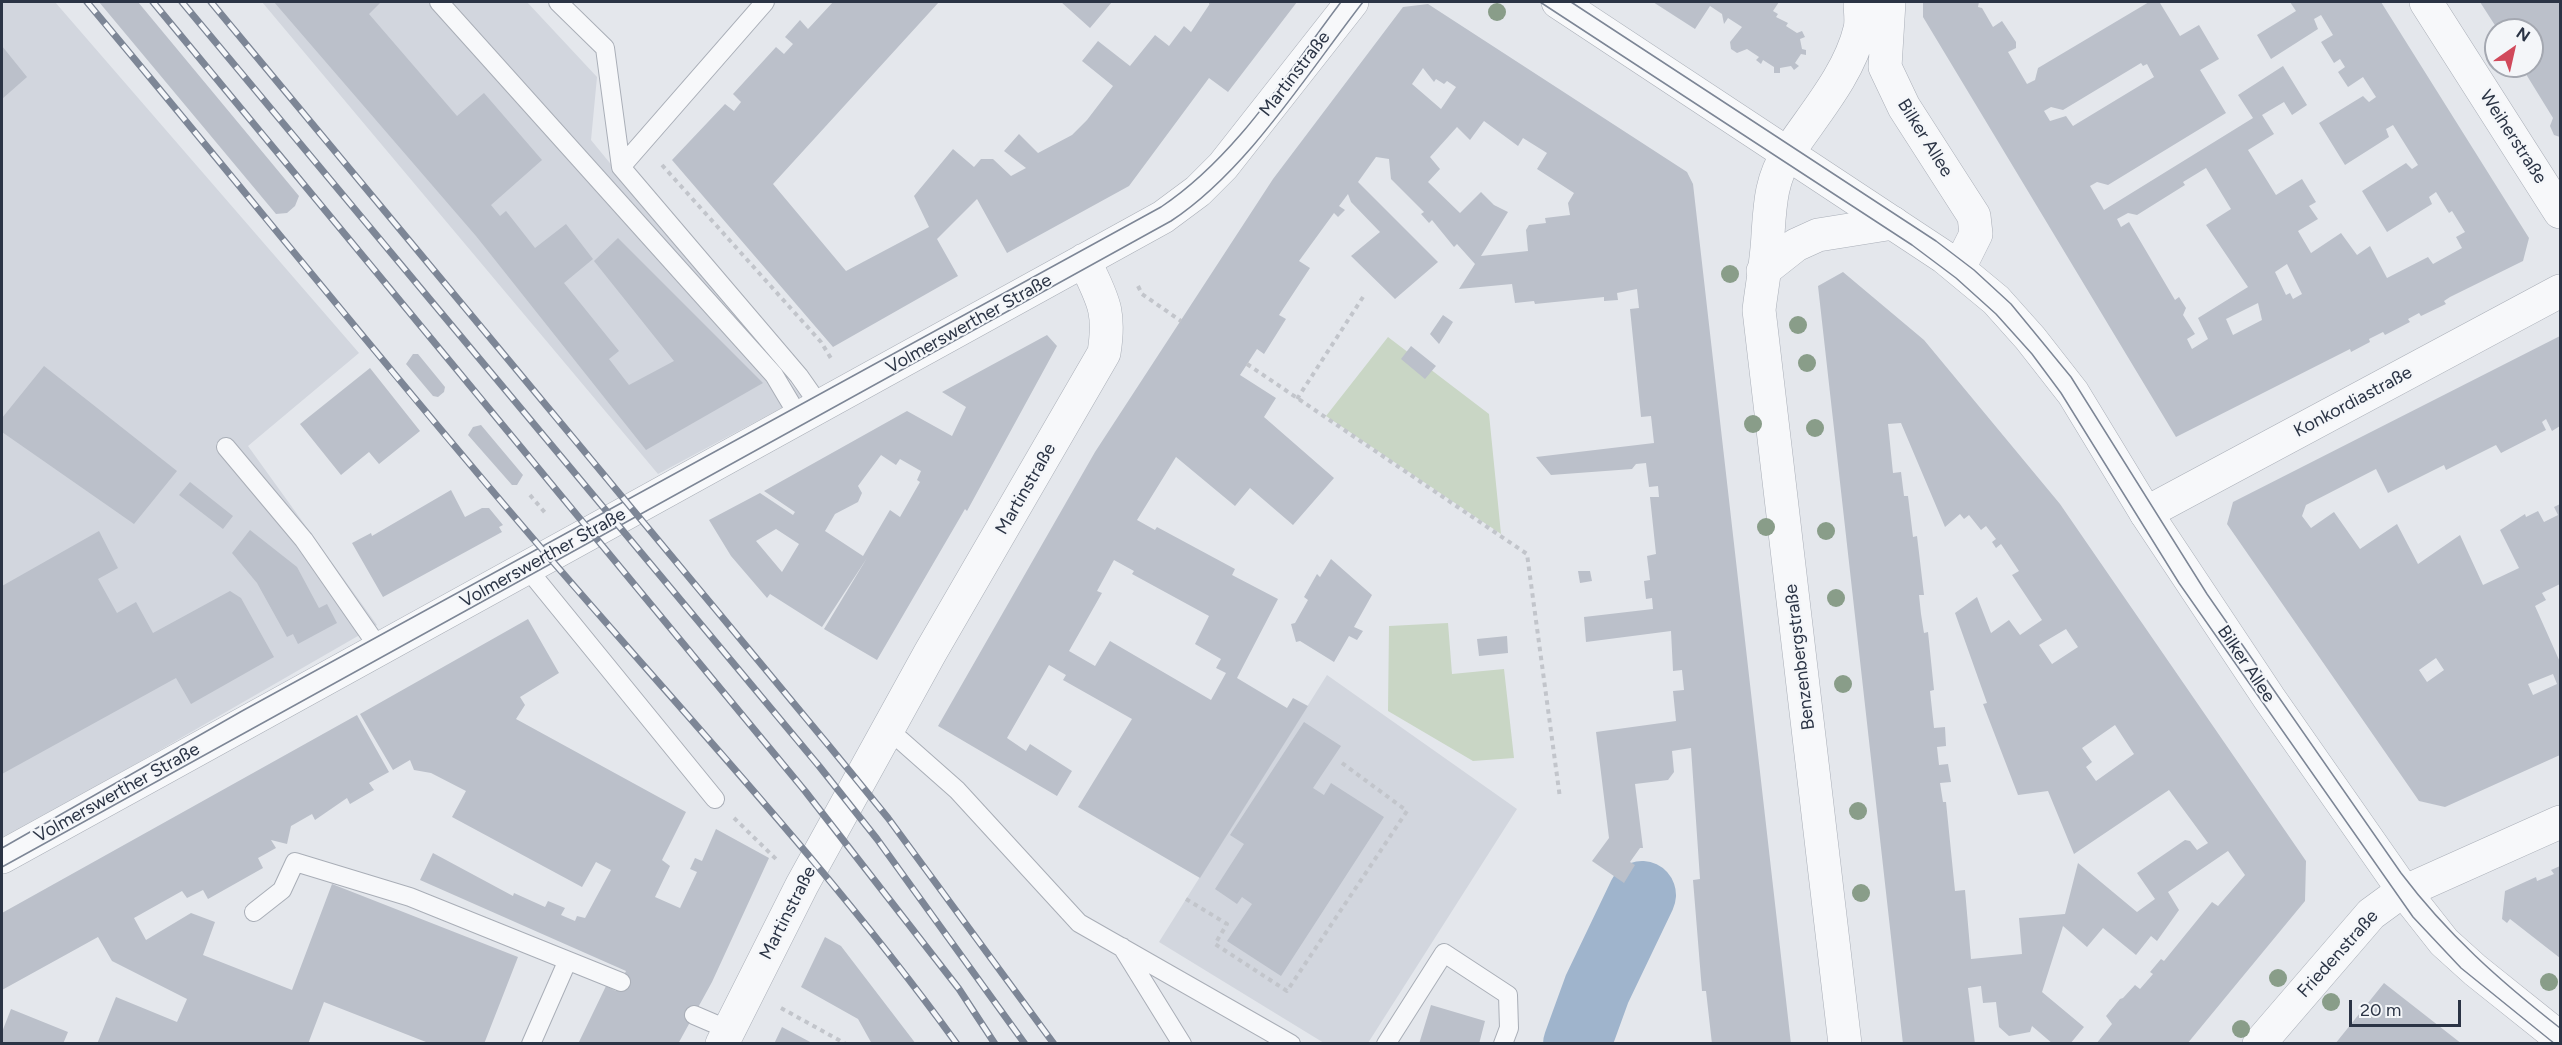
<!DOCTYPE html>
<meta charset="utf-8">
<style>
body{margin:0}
#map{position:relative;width:2562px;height:1045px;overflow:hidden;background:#e4e7ec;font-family:Figtree,sans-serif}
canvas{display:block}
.frame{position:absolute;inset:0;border:3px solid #2b3445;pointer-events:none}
.north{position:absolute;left:2484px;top:18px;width:60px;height:60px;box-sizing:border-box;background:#f4f6f9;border:2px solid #a4a8b1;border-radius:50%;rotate:34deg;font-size:16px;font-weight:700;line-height:24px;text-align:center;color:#2b3445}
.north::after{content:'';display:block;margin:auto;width:21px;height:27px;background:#d1495b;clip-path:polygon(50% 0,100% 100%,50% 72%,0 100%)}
.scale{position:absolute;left:2349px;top:1000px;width:112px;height:27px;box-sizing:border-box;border:3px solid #2b3445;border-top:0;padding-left:8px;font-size:18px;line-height:21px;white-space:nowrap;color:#2b3445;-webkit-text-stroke:4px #f4f6f9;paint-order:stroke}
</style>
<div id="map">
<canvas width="2562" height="1045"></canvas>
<div class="frame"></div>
<div class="north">N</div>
<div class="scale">20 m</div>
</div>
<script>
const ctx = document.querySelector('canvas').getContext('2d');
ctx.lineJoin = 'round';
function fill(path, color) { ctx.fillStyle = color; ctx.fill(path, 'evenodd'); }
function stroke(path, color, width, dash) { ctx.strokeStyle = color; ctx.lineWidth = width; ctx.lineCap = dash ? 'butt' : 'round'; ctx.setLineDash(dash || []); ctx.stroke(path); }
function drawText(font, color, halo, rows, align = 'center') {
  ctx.font = font + ' Figtree,sans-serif'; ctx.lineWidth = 4.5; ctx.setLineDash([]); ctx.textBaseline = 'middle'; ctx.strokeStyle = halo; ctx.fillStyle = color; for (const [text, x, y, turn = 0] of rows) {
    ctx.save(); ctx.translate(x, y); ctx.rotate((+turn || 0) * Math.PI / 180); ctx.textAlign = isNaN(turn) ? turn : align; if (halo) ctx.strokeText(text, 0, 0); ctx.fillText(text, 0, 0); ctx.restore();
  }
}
fill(new Path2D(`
 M2,2H55L359,353L248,446L377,625L2,841Z
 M262,2H527L597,77L591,140L802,397L658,474Z
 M1327,675L1517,809L1368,1043H1324L1159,942Z`), '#d2d6de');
fill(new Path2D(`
 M1388,337L1489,414L1501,534L1326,416Z
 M1448,623L1452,674L1504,669L1514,758L1473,761L1388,711L1389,626Z`), '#c9d6c5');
stroke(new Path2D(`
 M1577,1044L1597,989L1642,895`), '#9fb4cc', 68);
fill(new Path2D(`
 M99,2H138L299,196L295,206L287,213L276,214Z
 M274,2H381L369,14L457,116L484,93L542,160L491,205L500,216L506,211L535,248L566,224L593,259L564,283L619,351L609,359L629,385L674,361L594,261L618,238L763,383L646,450L476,236Z
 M833,2H939L773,184L846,271L929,227L914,196L953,149L974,167L981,159H993L1011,176L1026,168L1004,151L1019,134L1038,153L1072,135L1087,120L1113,86L1082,61L1098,41L1130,66L1155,35L1169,46L1184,26L1191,32L1211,2H1297L1228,92L1209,78L1129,186L1007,253L977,199L937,239L958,276L833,347L672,160L725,104L734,111L741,102L733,94L776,47L784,54L793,44L785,37L800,20L808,29Z
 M1061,2H1112L1090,28Z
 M1653,2H1779L1773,11L1778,14L1776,17L1788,23L1786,26L1797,33L1802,31L1805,37L1800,39L1802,49L1806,50V55L1801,54L1795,63L1799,66L1794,70L1791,66L1780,68V73H1774V67L1763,60L1761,64L1756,60L1759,57L1747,49L1737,53L1731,49L1730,42L1742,27L1728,18L1724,24L1722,14L1710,6L1695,29Z
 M1923,2H1979L1978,7L1982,8L1993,27L2002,21L2016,42V48L2008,52L2027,84L2035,80L2038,68L2149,2H2162L2160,3L2180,36L2199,25L2219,59L2200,70L2226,113L2108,185L2097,182L2090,186L2104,210L2253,118L2238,95L2283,66L2307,105L2292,115L2284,102L2262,115L2274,134L2248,150L2276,195L2302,179L2316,202L2309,206L2318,219L2298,231L2311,253L2341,233L2357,255L2370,246L2387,278L2428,257L2433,264L2462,248L2456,237L2465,232L2452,211L2449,213L2436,192L2429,197L2432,204L2387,232L2362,191L2406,163L2412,169L2418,165L2393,125L2386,129L2389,137L2345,165L2319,123L2363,96L2369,102L2376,97L2363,77L2348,87L2338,72L2345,67L2340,59L2334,63L2321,42L2333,35L2321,15L2314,19L2318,29L2271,59L2257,35L2296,11L2290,2H2381L2529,238L2523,261L2450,297L2444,301L2446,304L2421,316L2419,313L2408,319L2410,322L2385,335L2383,332L2369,339L2370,342L2351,352L2350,349L2176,437L1923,17ZM2141,63L2143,66L2147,64L2154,77L2073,126L2066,116L2050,121L2044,111L2051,107L2063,110ZM2206,168L2231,209L2206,225L2248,287L2198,318L2208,339L2192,349L2187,339L2195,334L2183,315L2186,308L2179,297L2175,300L2129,222L2121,227L2117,219L2128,213L2137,215L2185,185L2183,182ZM2287,264L2302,294L2293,299L2290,293L2286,295L2275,272ZM2258,303L2262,320L2233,335L2226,319Z
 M2480,2H2560V137L2554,135L2550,126L2553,118L2521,66H2532V30H2498Z
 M1428,4L1687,172L1693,184L1791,1044H1712L1706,991H1702L1693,880L1700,879L1691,748L1672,751L1674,772L1668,780L1635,784L1643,848H1640L1630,862L1635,865L1624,883L1592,861L1609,838L1596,732L1676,721L1673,691L1684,690L1682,670L1673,671L1671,631L1586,642L1584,617L1653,609L1652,598L1646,599L1644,581L1650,580L1647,556L1656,554L1650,497H1659L1658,486L1649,487L1646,463L1636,464L1632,469L1551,475L1536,457L1654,443L1651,416L1641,417L1630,309L1639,308L1637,289L1617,293L1618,300L1604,301V297L1535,304L1534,301L1515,303L1512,284L1459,289L1475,264L1457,244L1454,247L1432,220L1429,223L1421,214L1424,212L1391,179L1389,159L1376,157L1358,182L1438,262L1395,299L1351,256L1380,232L1351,202L1348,194L1339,206L1345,210L1338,217L1334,213L1299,261L1310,268L1279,315L1286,319L1264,354L1257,349L1240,375L1276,398L1264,417L1334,478L1293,525L1250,488L1235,506L1176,457L1137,520L1155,530L1157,527L1235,569L1232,575L1278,599L1237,678L1287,708L1293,698L1308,706L1200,878L1078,807L1132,719L1063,680L1066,675L1049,665L1007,738L1026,751L1030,744L1072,771L1057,796L938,726L1095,452L1273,179L1403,7ZM1423,68L1434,82L1436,79L1444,84L1447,81L1456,87L1441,109L1412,84ZM1484,121L1518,146L1523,138L1547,153L1537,169L1574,193L1568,203L1570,215L1545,218L1546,223L1529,225L1526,230L1528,251L1481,256L1508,212L1494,205L1481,192L1460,213L1428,182L1440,169L1430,157L1457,127L1470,140ZM1114,560L1134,571L1132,574L1209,616L1195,644L1221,659L1216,668L1226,673L1211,700L1110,641L1095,666L1069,651L1102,593L1097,591Z
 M2,46L27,77L2,99Z
 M1843,272L1924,340L2060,504L2306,861L2305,901L2187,1044H2096L2112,1024L2106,1016L2120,999L2123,998L2135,985L2140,989L2153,974L2150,972L2161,959L2164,961L2212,902L2218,906L2245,875L2228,851L2168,892L2179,910L2157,941L2151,936L2136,955L2103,928L2087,947L2063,926L2042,992L2084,1027L2070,1044H2053L2032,1026L2030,1032L2009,1036L1999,1027L1996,1002L1983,1003L1981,986L1968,988L1975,1044H1903L1818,286ZM1901,423L1945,527L1960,514L1964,519L1969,515L1981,530L1986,526L1996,539L1992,542L1996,548L2001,544L2019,571L2012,575L2042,620L2020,635L2009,620L1991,633L1977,597L1955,613L1987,703L1983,704L2018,795L2048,791L2074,854L2169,790L2208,843L2197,850L2190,841L2185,840L2137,873L2155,899L2137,912L2078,863L2065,914L2019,918L2022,954L1971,959L1965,890L1955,891L1946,802H1943L1940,783L1951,782L1948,764L1939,765L1937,747L1946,746L1945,727L1934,728L1930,691L1934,690L1928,632L1924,633L1921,614L1919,595H1924L1917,536L1913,537L1908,496H1904L1901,472L1893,473L1888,424ZM2066,629L2078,647L2052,664L2039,645ZM2115,725L2134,754L2096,781L2086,767L2092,762L2082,748Z
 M1443,315L1453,322L1439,344L1430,334Z
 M1047,335L1057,346L967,511L965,509L877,660L824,629L867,558L822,627L770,594L767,598L731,556L709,520L760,493L793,515L795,512L764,491L907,411L952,436L966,407L942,392ZM881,455L896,465L900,459L921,471L917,480L920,482L900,517L890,510L863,556L825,531L835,514L858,502L862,493L858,486ZM776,529L799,544L782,572L756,541Z
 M2560,336V426L2552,431L2546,419L2542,422L2546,430L2501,453L2496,445L2446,470L2444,465L2388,493L2376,469L2306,505L2302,516L2311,528L2334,512L2360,549L2397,524L2418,564L2460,535L2483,585L2519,568L2500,530L2525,514L2526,517L2538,511L2544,522L2558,515L2554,507L2560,504V584L2542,593L2546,600L2535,606L2560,662V755L2445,807L2419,801L2227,524L2233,502ZM2436,658L2444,670L2427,682L2419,670ZM2553,674L2557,684L2533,695L2528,684Z
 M1411,346L1436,366L1425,379L1401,359Z
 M413,354H418L445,387L444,392L438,397L433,396L406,364Z
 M44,366L177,471L134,524L2,432V418Z
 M370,368L420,431L379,464L369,452L341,475L300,424Z
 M481,425L523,475L517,485H512L468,435L473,427Z
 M190,482L233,516L223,529L179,495Z
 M451,490L465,517L482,508H489L503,525L499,527L502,532L383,597L352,543L371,533L372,536Z
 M250,530L297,567L319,608L327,604L337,623L298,644L293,634L287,637L257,583L232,553Z
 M99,531L118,568L98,579L117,613L136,602L153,633L230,591L241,598L274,657L191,704L176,678L2,774V586Z
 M1331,559L1372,595L1354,627L1363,631L1357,640L1349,636L1334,662L1300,641L1296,642L1291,624L1295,623L1308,600L1304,597L1317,574L1320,577Z
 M1578,571H1590L1592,581L1580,583Z
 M528,619L559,673L520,697L525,705L516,719L686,812L662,860L670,866L655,897L680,908L697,872L690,869L695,858L702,861L716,829L769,858L712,982L678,1044H578L606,986L616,991L626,971L420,880L433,853L513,896L514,893L545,907L548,901L565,908L561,915L575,921L577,916L585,918L611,870L596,862L582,887L452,817L466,791L431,773L414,770L410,760L393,770L360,714Z
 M1507,636L1508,653L1479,656L1477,639Z
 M357,715L389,772L369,783L374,790L350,804L347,798L315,820L312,814L291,826L287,844L271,840L276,848L258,858L263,868L208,899L203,890L187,898L182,891L134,918L146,940L191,913L215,922L203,955L292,990L332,884L518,957L484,1044H431L324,1002L308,1044H97L116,997L177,1022L187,999L112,961L98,937L2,990V913Z
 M1304,722L1341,746L1313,788L1324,795L1331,783L1384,817L1281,976L1227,941L1252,904L1242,897L1237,904L1215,889L1244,844L1230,835Z
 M2560,866V958L2510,919L2507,923L2502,919L2505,891L2536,877L2537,881L2554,874L2551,870Z
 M825,937L841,946L916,1044H872L858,1019L801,987Z
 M2384,983L2462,1044H2335Z
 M1431,1005L1485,1021L1479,1044H1419Z
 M11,1009L68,1032L63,1044H2V1032Z
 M782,1027L814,1044H774Z`), '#bbc0ca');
const service = new Path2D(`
 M439,2L774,375L799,417
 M558,2L605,48L621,167L799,376L820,406
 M621,167L765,2
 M226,447L304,540L379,648
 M526,567L715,799
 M888,729L957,790L1079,923L1291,1044
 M254,912L282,890L295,862L410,897L621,982
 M1122,947L1182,1044
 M694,1015L729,1030
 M531,1044L567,962
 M1386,1044L1444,953L1508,995L1509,1028L1503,1044`);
const minor = new Path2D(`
 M2426,2L2560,212
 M1788,153C1771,179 1770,204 1768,234C1767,260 1762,285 1759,310L1845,1044
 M1763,271L1796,245L1818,235L1893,223
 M2146,513L2560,291
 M2259,1044L2371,914L2397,895L2560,822`);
const tertiary = new Path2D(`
 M1558,2L1944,257L1996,300L2030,338L2073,393L2146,513L2269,698L2403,890L2444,942L2475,970L2560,1038
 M1889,2L1885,67L1904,107L1974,216L1976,234L1959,268
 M1788,153C1813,115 1849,75 1860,29C1862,21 1860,10 1860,2
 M2,857L1163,217L1198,191L1223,166L1352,2
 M722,1044L802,885L930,653L1104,353C1111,309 1102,299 1084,260`);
stroke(service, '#a9aeb7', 20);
stroke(minor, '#a9aeb7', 34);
stroke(tertiary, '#a9aeb7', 34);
stroke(new Path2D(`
 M1209,2H1210
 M662,165L821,342L832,360
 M1138,286L1142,294L1181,321
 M1247,364L1527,554L1560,798
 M1297,399L1363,297
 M530,495L547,515
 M734,818L776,859
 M1186,899L1227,924L1215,944L1287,991L1407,811L1342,763
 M781,1008L846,1044`), '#c2c5cb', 4, [4.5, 4.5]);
stroke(service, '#f7f8fa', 18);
stroke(minor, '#f7f8fa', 33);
stroke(tertiary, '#f7f8fa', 33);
stroke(new Path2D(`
 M1540,2L1912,245L1956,278L1996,314L2032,354L2061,393L2179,583L2413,917L2461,968L2555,1044
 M1571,2L1936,241L1974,270L2011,304L2071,377L2207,594L2401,873C2447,934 2500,981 2560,1028
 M2,848L242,711L1161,207C1237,156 1287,73 1341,2
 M2,867L1171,221C1247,171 1307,74 1363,2`), '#7d8696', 1.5);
const rail = new Path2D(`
 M87,2C231,174 372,350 518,521C665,694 823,859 957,1044
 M153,2L805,791L959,989L995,1044
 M182,2L819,766L877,839L1025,1044
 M211,2L830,747L888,818L1054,1044`);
stroke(rail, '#7d8696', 7);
stroke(rail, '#f4f6f9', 4.5, [14]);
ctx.fillStyle = '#899d89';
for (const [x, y] of [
 [1497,12],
 [1730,274],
 [1798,325],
 [1807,363],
 [1753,424],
 [1815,428],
 [1766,527],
 [1826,531],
 [1836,598],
 [1843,684],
 [1858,811],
 [1861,893],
 [2278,978],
 [2549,982],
 [2331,1002],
 [2241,1029]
]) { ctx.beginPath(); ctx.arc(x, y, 9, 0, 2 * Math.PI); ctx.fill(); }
drawText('18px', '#2b3445', '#f4f6f9', [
 ["Martinstraße",1295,74,-52],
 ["Weiherstraße",2513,137,57],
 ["Bilker Allee",1925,138,58],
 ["Volmerswerther Straße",969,324,-29],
 ["Konkordiastraße",2353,402,-28],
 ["Martinstraße",1026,489,-60],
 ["Volmerswerther Straße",543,558,-29],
 ["Benzenbergstraße",1800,657,-97],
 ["Bilker Allee",2246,664,56],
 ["Volmerswerther Straße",117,793,-29],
 ["Martinstraße",788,913,-63],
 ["Friedenstraße",2338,954,-48]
]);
</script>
